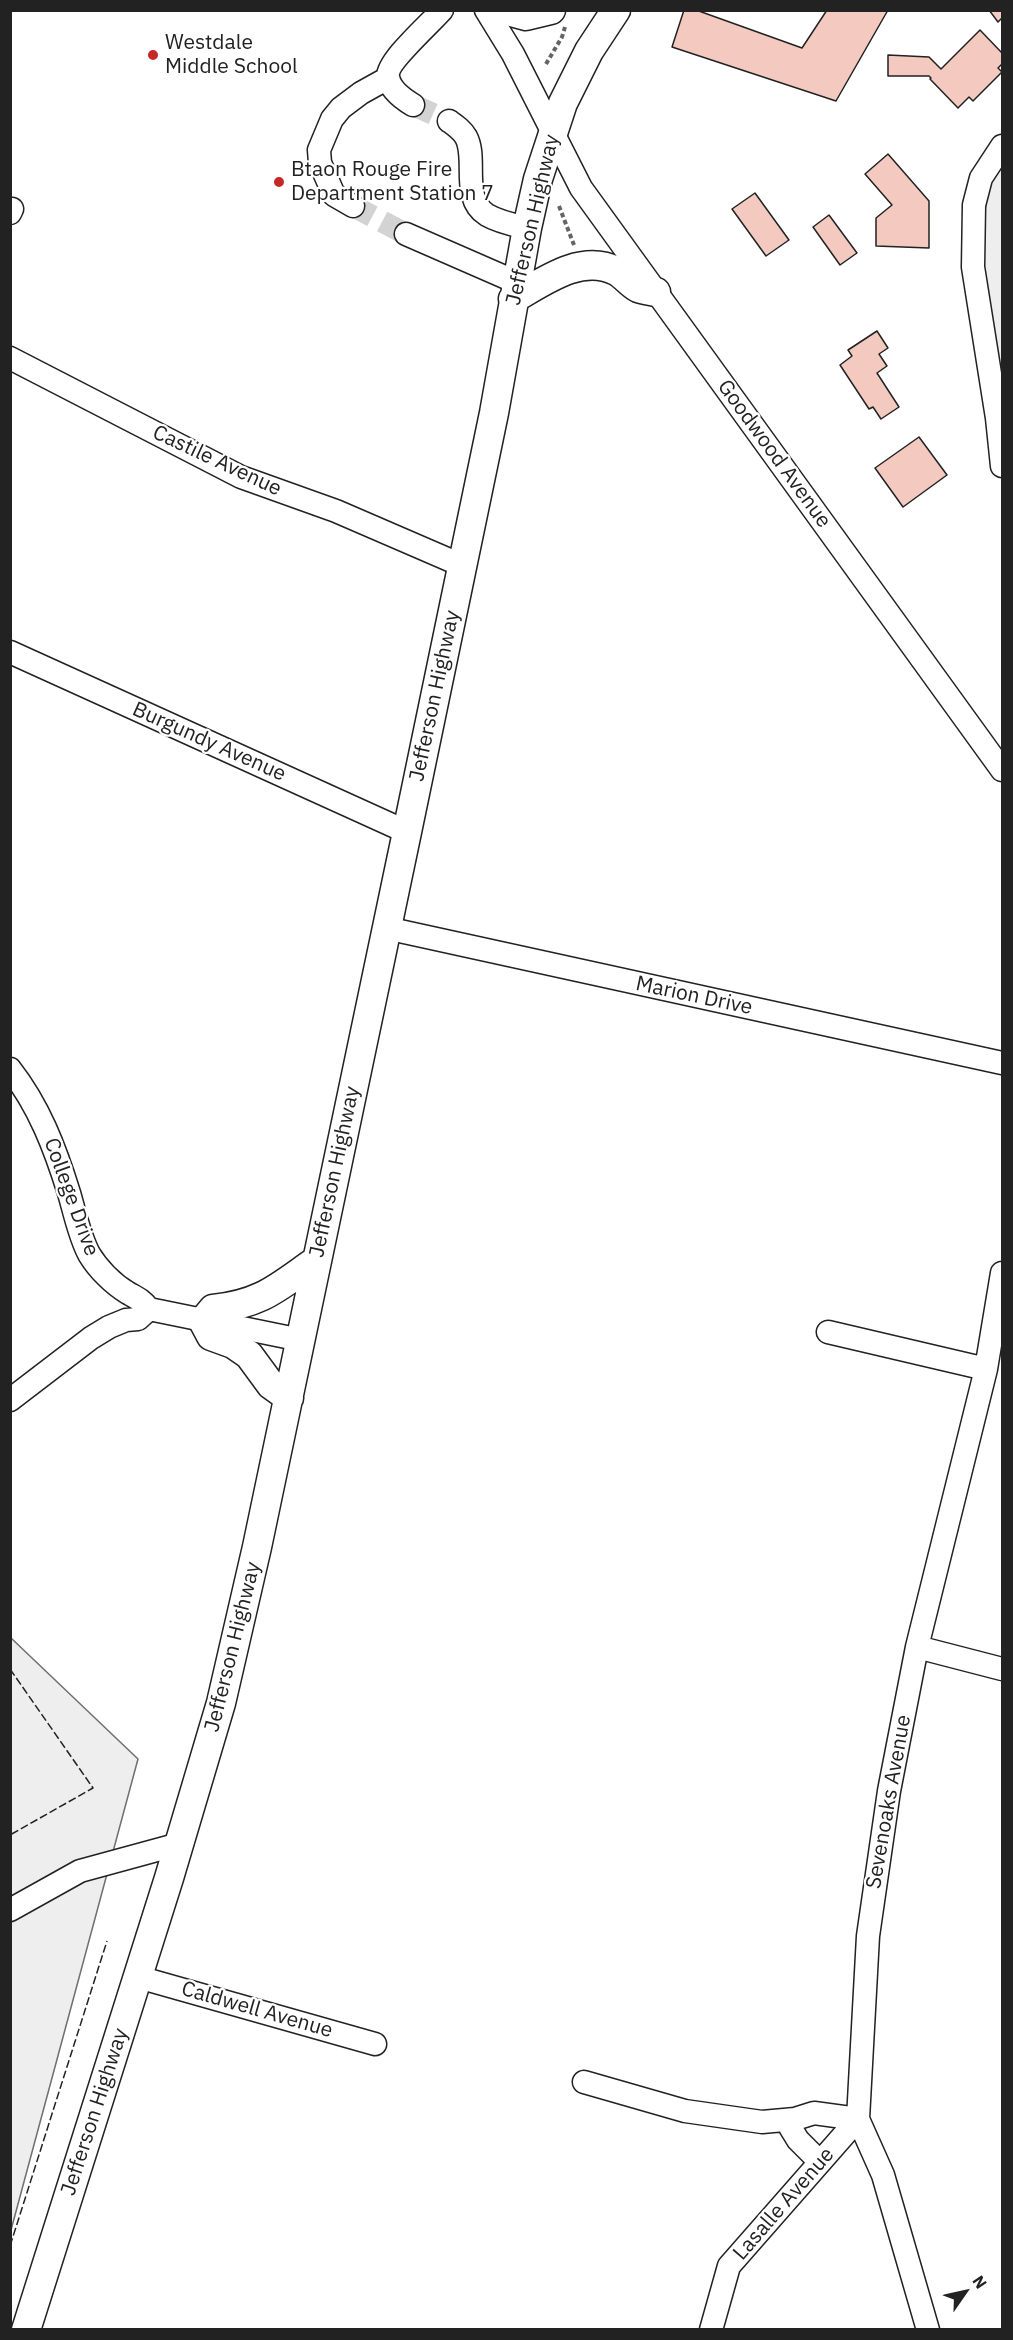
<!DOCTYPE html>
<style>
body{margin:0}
#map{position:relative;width:1013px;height:2340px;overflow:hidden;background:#fff;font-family:"IBM Plex Sans",sans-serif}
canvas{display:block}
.frame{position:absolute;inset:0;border:12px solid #222;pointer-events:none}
.north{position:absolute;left:935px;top:2262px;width:60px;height:60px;-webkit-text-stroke:4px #fff;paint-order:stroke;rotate:56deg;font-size:16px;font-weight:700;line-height:24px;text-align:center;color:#222}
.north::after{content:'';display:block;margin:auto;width:21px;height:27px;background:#222;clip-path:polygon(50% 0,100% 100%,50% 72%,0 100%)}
</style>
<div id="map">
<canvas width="1013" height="2340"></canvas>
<div class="frame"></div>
<div class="north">N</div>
</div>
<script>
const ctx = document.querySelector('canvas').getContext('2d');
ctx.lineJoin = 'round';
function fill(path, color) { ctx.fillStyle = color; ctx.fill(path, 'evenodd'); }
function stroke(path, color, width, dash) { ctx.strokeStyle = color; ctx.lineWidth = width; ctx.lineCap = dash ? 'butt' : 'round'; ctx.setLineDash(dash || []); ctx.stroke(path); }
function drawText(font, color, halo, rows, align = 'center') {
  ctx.font = font + ' "IBM Plex Sans",sans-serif'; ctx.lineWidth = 4.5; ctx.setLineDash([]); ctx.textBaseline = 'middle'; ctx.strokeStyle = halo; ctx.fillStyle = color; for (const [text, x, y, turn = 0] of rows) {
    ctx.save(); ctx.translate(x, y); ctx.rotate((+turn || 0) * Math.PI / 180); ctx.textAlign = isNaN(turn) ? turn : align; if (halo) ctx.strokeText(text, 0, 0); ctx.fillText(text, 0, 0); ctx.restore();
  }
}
const green = new Path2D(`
 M1002,157V412C994,348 964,212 1002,157Z
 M11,1638L138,1759L11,2230Z`);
fill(green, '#eee');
stroke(green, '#6f6f6f', 1.5);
const building = new Path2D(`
 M684,10H696L802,48L827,10H888L836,101L672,47Z
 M989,10H1002V18L998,22Z
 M980,30L1002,53V64L998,68L1002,72L973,101L969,97L958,108L930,79L931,78L929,76H888V55L929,57L941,69Z
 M888,154L929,201V248L876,246V218L892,205L865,174Z
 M755,193L789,240L766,256L732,209Z
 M829,215L857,253L840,265L813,227Z
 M877,331L888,348L879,354L887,366L877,373L899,407L881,419L873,407L869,409L840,365L852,356L848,350Z
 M919,437L947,475L903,507L875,468Z`);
fill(building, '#f3c9c0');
stroke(building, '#222', 1.5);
stroke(new Path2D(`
 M413,105L449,121
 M353,206L406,234`), '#d3d3d3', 22, [22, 11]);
const minor = new Path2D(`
 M486,10L513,54L581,188L1002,770
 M413,105C403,99 390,90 388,77C386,62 431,23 442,10
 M449,121C456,126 462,130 466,137C478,159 460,198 487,215C499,222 514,225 527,228
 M1002,146L981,178L974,205L973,267L997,418L1002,466
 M353,206L334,195L320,163L319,150L332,119L341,108L361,93L388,78
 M10,213L12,209
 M406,234L516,282
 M10,358L241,477L336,511L461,565
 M10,652L407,832
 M386,928L1002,1063
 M10,1069C39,1106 55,1148 69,1193C75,1213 79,1235 89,1254C98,1269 113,1284 128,1293C137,1298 142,1300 149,1309L301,1340
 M828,1332L986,1369
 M10,1400L91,1338L109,1327L126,1320L138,1319L149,1309
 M917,1647L1002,1669
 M10,1910L80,1871L179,1844
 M138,1977L375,2044
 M584,2082L685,2111L762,2122L795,2119L814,2113L858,2119
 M795,2119L790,2127L798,2140L820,2162
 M711,2330L729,2266L858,2119
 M928,2330L883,2175L858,2119L868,1936L889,1791L917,1647L986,1369L1002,1273`);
const major = new Path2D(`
 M504,10L526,16L551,10
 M513,299C543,282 581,253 616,271C624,275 630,284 638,288C643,290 651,291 656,292
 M289,1398L271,1385L249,1355L233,1344L211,1336L203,1321L213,1309C262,1304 278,1287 317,1260
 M26,2330L169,1878L221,1703L257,1547L407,832L494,413L527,228L538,179L563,103L589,51L616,10`);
stroke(minor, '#222', 25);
stroke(major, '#222', 31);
stroke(new Path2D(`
 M546,64L562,37L565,27
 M559,206L574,245`), '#646464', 4, [4.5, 3]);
stroke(minor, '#fff', 22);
stroke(major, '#fff', 28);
stroke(new Path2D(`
 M10,1669L93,1788L10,1835
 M10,2246L107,1941`), '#222', 1.5, [8, 3]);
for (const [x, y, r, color] of [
 [153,55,6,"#c62828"],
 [279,182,6,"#c62828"]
]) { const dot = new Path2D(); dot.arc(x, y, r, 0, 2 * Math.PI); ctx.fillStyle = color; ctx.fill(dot); stroke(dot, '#fff', 2); }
drawText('21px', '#222', '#fff', [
 ["Westdale",165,43],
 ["Middle School",165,67],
 ["Btaon Rouge Fire",291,170],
 ["Department Station 7",291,194]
], 'left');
drawText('21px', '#222', '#fff', [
 ["Jefferson Highway",533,220,-77],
 ["Goodwood Avenue",774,454,54],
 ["Castile Avenue",217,461,25],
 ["Jefferson Highway",435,696,-78],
 ["Burgundy Avenue",209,742,24],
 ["Marion Drive",694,996,12],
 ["Jefferson Highway",335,1172,-78],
 ["College Drive",71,1197,70],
 ["Jefferson Highway",233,1647,-76],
 ["Sevenoaks Avenue",889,1802,-80],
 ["Caldwell Avenue",257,2010,16],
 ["Jefferson Highway",95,2112,-72],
 ["Lasalle Avenue",784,2204,-49]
]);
</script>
